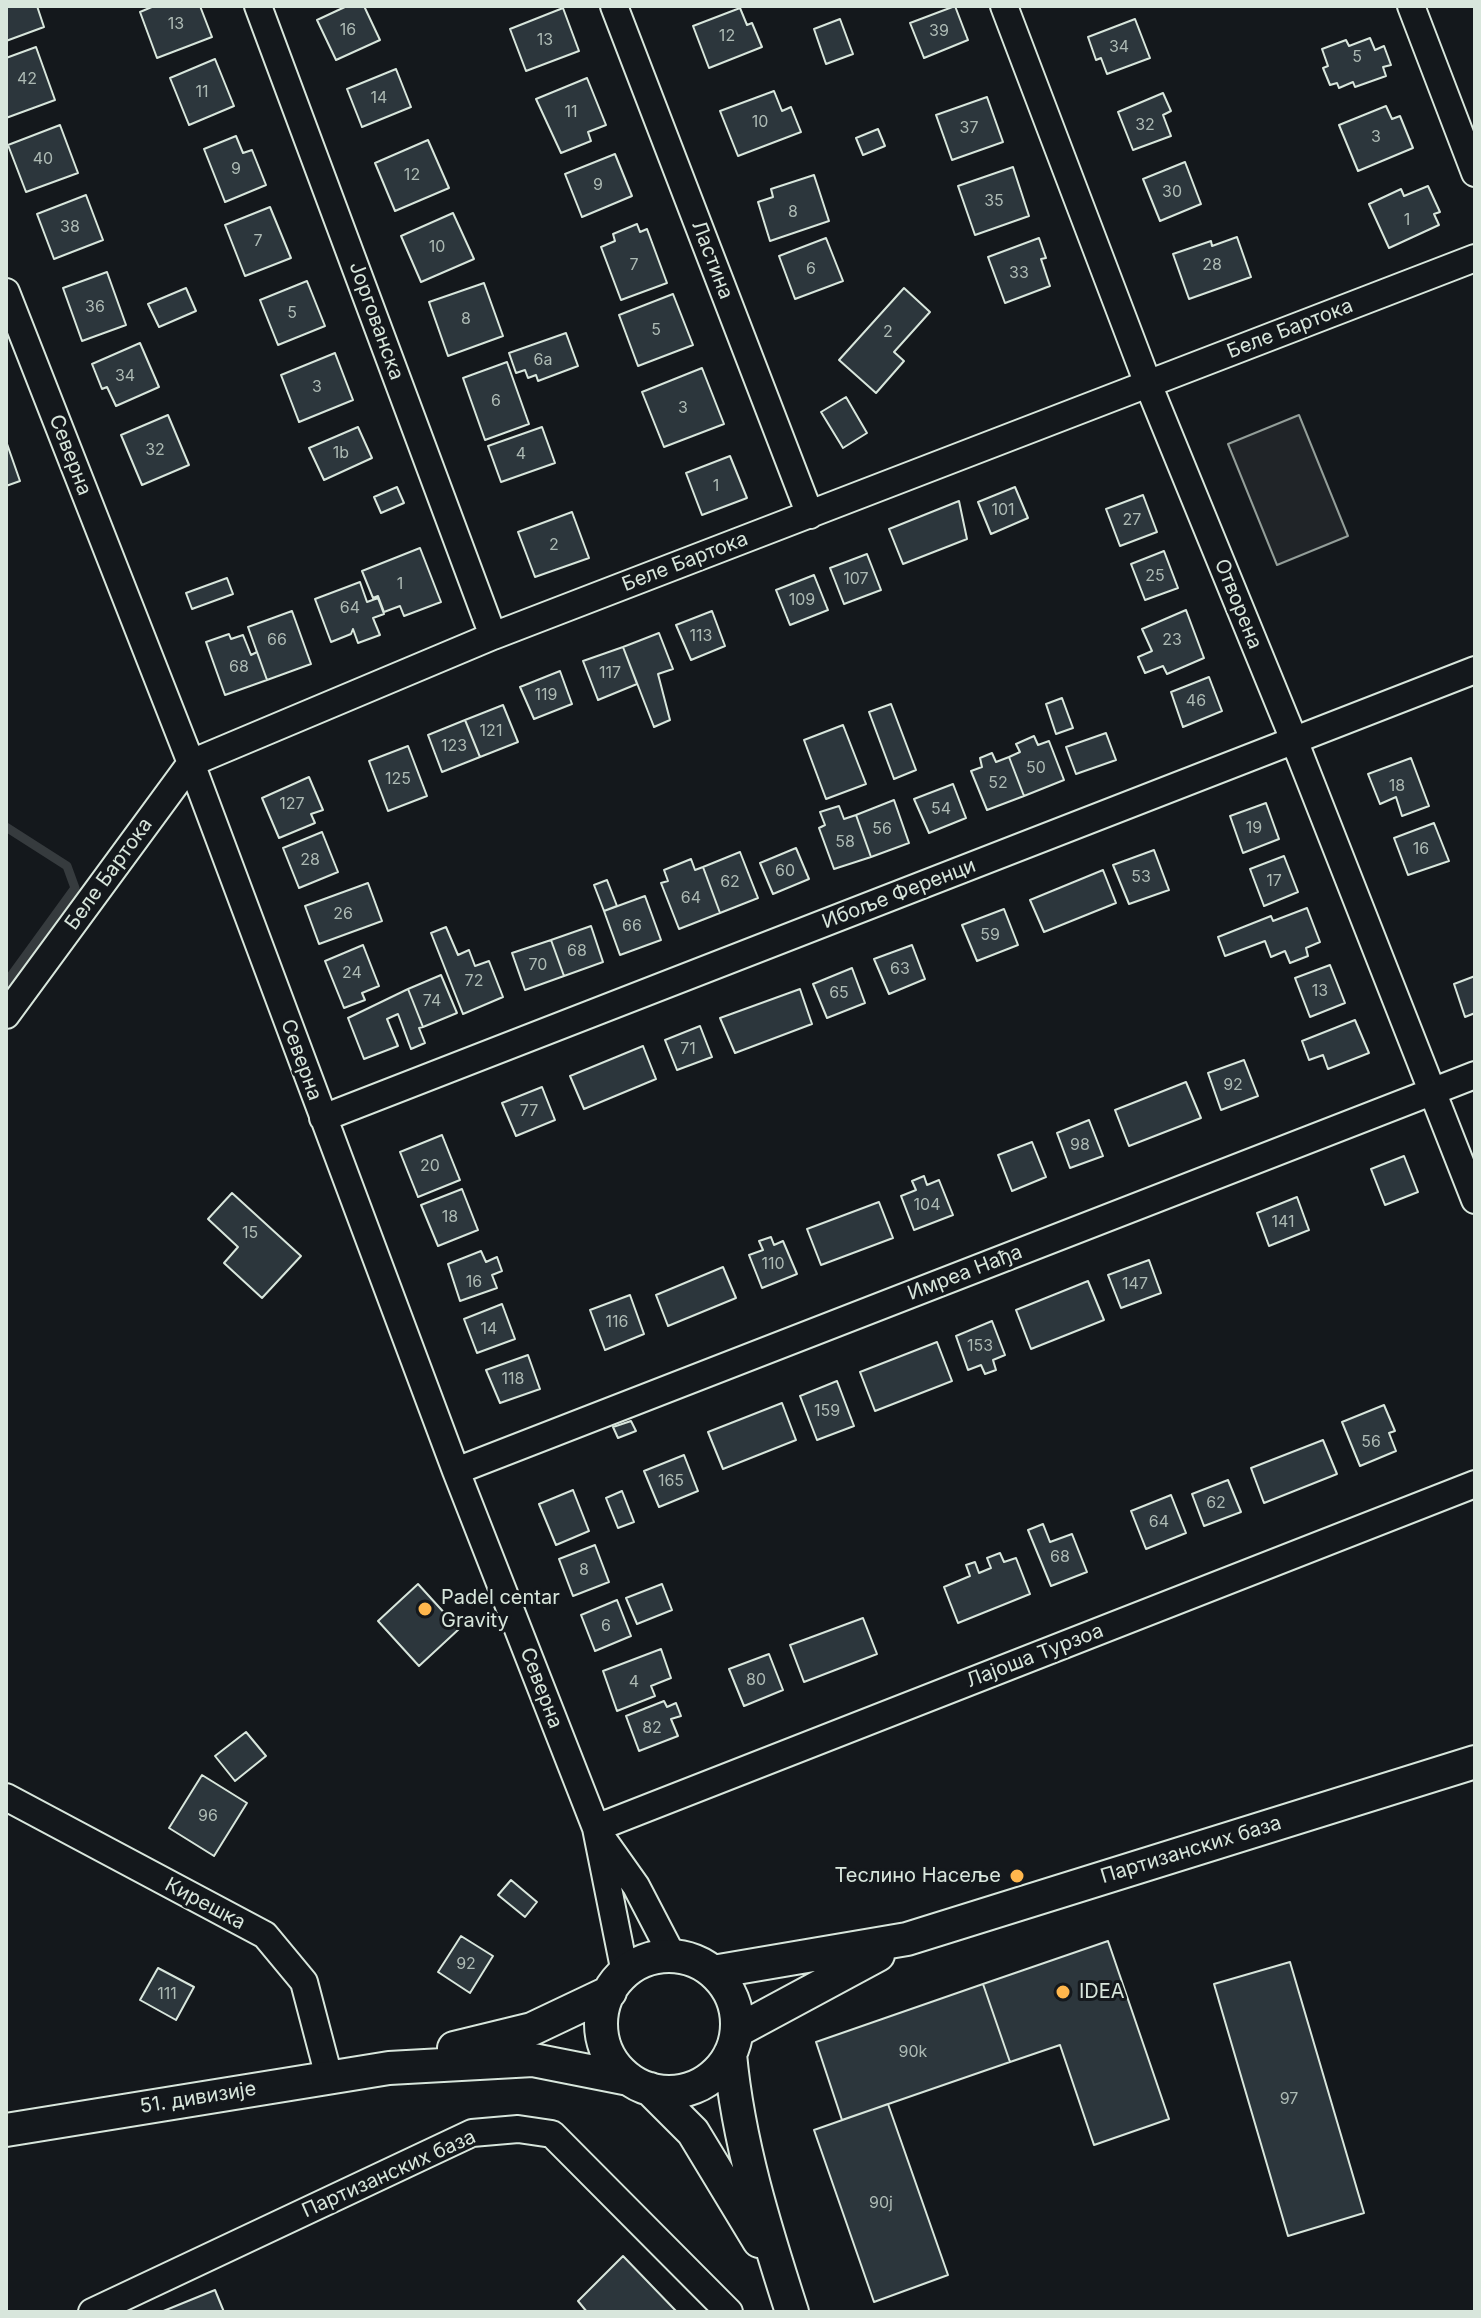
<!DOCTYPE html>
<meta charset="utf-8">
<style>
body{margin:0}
#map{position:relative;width:1481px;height:2318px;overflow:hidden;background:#14181c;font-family:Inter,sans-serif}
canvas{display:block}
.frame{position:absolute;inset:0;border:8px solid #d8e6dc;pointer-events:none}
</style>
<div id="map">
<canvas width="1481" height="2318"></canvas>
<div class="frame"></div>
</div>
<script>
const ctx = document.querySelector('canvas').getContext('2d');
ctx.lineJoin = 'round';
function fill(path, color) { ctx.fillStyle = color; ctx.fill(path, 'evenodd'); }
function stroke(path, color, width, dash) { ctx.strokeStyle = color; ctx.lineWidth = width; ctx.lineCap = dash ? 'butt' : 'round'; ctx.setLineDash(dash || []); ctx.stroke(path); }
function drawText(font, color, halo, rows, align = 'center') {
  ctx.font = font + ' Inter,sans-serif'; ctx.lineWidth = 6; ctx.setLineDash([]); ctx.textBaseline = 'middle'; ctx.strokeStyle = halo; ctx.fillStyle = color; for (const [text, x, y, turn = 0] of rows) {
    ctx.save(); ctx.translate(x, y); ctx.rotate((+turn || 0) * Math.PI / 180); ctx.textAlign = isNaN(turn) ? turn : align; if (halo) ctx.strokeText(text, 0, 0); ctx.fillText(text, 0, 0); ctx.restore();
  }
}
const green = new Path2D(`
 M1299,415L1348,536L1277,565L1228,444Z`);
fill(green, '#202428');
stroke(green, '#939e99', 2);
stroke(new Path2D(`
 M6,827L67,866L75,888L6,983`), '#363b3e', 9);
const building = new Path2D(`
 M6,6H37L44,27L6,41Z
 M154,6H200L212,37L157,58L140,12Z
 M347,6H364L380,40L336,60L317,20Z
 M955,6L968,40L924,58L910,23Z
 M563,8L579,51L526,71L510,29Z
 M740,8L747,25L752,23L762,47L709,68L693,26Z
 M840,19L853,54L826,64L814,29Z
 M1135,19L1150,58L1107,74L1101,58L1096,60L1088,37Z
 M1370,38L1375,50L1384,46L1391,65L1383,67L1386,76L1355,87L1353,82L1339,88L1337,83L1330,85L1323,68L1328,66L1322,49L1346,40L1349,46Z
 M36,47L55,100L6,118V58Z
 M215,59L234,106L189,125L170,78Z
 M396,69L411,107L362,127L347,89Z
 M587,78L606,125L588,132L591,141L561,153L536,99Z
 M774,91L782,111L791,107L801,132L738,156L720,111Z
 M1163,93L1171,111L1163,115L1171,136L1133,150L1118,112Z
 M987,97L1003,142L952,160L936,115Z
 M1386,106L1392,119L1400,116L1413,148L1358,171L1339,125Z
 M60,125L78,173L26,192L8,145Z
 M878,129L885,146L863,155L856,138Z
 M236,136L243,153L252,150L266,185L225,202L204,149Z
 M428,140L449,188L395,211L375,163Z
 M615,154L632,196L582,217L565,174Z
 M1185,162L1201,204L1160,221L1143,179Z
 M1013,167L1029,216L975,235L958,186Z
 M814,175L829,221L770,241L758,202L773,197L771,189Z
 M1428,186L1440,212L1434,214L1439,225L1389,248L1369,204L1401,189L1404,196Z
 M86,195L103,240L54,259L37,214Z
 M270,207L291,258L245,276L225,225Z
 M453,213L474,259L421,282L401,236Z
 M637,224L640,232L647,229L667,283L621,300L601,247L615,241L613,234Z
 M1237,237L1251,277L1189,299L1173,254L1211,241L1212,246Z
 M826,238L843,281L795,299L779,256Z
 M1039,238L1046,258L1041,259L1050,286L1005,303L988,257Z
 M107,272L126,325L82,341L63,288Z
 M307,281L325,326L278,345L260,300Z
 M484,283L503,336L448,356L429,302Z
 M186,288L196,311L159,327L148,304Z
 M904,288L930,312L894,352L904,361L876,393L839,360Z
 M673,294L693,345L638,366L619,315Z
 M566,333L578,366L538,381L536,375L528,378L525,370L516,373L509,353Z
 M140,343L159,387L116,406L107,387L102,389L92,364Z
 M335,353L353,400L299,422L281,375Z
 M507,362L529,424L485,440L463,378Z
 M702,368L724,424L664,447L642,392Z
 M846,397L867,433L843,448L821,412Z
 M168,415L189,465L142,485L121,435Z
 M358,427L372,458L324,480L309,448Z
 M542,427L555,463L501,482L488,446Z
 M6,441L20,481L6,486Z
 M730,456L747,498L702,515L686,473Z
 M397,487L404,503L381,513L374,497Z
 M1015,487L1028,518L991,534L978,502Z
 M1143,495L1157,532L1120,546L1106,509Z
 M959,501L967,539L903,564L889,529Z
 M572,512L589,558L535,577L518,532Z
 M420,548L441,602L404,616L400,606L384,612L378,596L373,598L362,571Z
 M1164,551L1178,588L1145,600L1131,564Z
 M867,554L881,590L844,604L830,568Z
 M814,575L828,610L790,625L776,590Z
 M227,578L233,594L192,609L186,593Z
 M360,582L367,602L378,598L384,614L373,618L380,635L358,643L353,629L351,634L331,642L315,599Z
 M1186,610L1204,658L1167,674L1163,666L1145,673L1138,657L1152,651L1142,629Z
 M292,611L311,664L267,680L248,627Z
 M712,611L725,646L691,660L676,625Z
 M659,633L673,669L658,674L670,720L654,727L623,647Z
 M229,634L231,639L243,635L251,655L257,652L267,680L225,695L206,642Z
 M623,647L637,684L598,700L583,661Z
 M560,671L572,704L534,719L520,687Z
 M1209,677L1222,711L1183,727L1171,692Z
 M1062,698L1073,728L1056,734L1046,704Z
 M891,704L916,770L894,779L869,712Z
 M503,705L518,742L480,757L465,720Z
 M465,720L480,757L442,772L428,735Z
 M843,725L866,784L826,799L804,740Z
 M1106,733L1116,760L1076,774L1066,747Z
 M1034,736L1038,745L1049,741L1064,780L1024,796L1009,757L1020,752L1016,744Z
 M408,746L427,796L388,811L369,761Z
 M992,753L996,762L1009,757L1024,796L987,810L971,771L982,767L980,758Z
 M1411,758L1429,806L1402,816L1396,797L1380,804L1368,774Z
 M309,777L323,810L311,814L315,823L279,838L262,798Z
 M953,784L966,818L929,833L914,799Z
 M894,800L909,843L871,857L856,815Z
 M1266,803L1279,839L1243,853L1230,816Z
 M839,806L844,819L856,815L871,857L834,869L819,828L825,825L820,812Z
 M1434,823L1449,861L1408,875L1394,838Z
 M322,832L338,872L299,888L283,848Z
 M796,848L809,879L773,894L760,863Z
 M1154,850L1169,890L1129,904L1113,865Z
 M740,852L758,898L720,913L703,867Z
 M1284,856L1298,892L1264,906L1250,869Z
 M691,859L695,870L703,867L720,913L679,929L661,883L668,881L664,870Z
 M1103,870L1116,903L1044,932L1030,900Z
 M607,880L617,906L604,911L594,885Z
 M368,883L382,921L319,944L305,906Z
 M645,896L661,940L620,955L604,911Z
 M1307,908L1320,942L1306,948L1308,956L1290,963L1285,951L1271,957L1265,941L1225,956L1218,937L1271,916L1273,921Z
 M1004,909L1018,945L977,961L962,925Z
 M591,926L603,962L564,976L551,940Z
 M446,927L458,955L469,950L475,966L489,961L503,997L463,1014L431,933Z
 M551,940L564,976L525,990L512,953Z
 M363,945L379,986L362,993L365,1000L344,1008L325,961Z
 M912,945L925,979L889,994L874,959Z
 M1330,965L1345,1003L1310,1017L1295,978Z
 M852,968L865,1003L827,1018L813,984Z
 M441,975L457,1013L423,1027L408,989Z
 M1475,976V1013L1465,1017L1454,984Z
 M408,989L423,1027L419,1028L425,1043L411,1049L398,1014L387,1019L398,1046L364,1059L348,1018Z
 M800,989L812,1024L735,1053L720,1018Z
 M1355,1020L1369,1053L1328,1069L1323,1055L1309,1060L1302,1041Z
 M700,1026L712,1057L677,1070L665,1040Z
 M643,1046L656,1079L584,1109L570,1076Z
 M1244,1060L1258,1096L1221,1110L1208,1073Z
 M1186,1082L1201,1118L1129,1146L1115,1110Z
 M542,1087L555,1120L516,1136L502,1103Z
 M1089,1120L1103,1156L1070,1168L1057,1133Z
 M442,1135L460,1180L418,1197L400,1152Z
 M1032,1142L1046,1177L1012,1191L998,1155Z
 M1404,1156L1418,1192L1385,1205L1371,1169Z
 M924,1176L927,1185L939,1180L953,1215L914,1230L901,1196L916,1190L912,1181Z
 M462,1189L478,1230L438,1246L421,1205Z
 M232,1193L301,1256L262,1298L224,1263L238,1247L208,1219Z
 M1297,1197L1309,1230L1269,1246L1257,1213Z
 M879,1202L893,1238L821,1265L807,1229Z
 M771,1237L774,1245L783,1241L797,1274L762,1288L749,1255L763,1250L759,1241Z
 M481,1251L486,1262L497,1257L502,1271L492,1275L497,1288L460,1301L448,1264Z
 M1149,1260L1161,1293L1121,1308L1108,1275Z
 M723,1267L736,1298L668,1326L656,1295Z
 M1088,1281L1104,1320L1031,1349L1016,1310Z
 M630,1295L644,1334L605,1350L590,1310Z
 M502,1304L515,1339L477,1353L464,1319Z
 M992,1321L1005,1355L993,1360L996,1370L985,1374L981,1365L968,1370L956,1336Z
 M937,1342L952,1381L875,1411L860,1372Z
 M528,1355L540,1389L500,1403L486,1370Z
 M837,1381L854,1426L817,1440L800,1396Z
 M782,1403L796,1440L723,1469L708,1432Z
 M1384,1405L1395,1431L1389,1433L1396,1451L1360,1466L1342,1422Z
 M631,1421L636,1431L618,1438L613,1427Z
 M1323,1440L1337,1474L1264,1503L1251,1468Z
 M684,1455L698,1491L659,1507L644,1471Z
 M1228,1480L1241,1512L1204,1526L1192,1494Z
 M573,1490L589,1531L556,1545L539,1504Z
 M622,1491L634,1522L618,1528L606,1498Z
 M1171,1495L1186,1533L1146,1549L1131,1511Z
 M1043,1524L1050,1542L1072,1534L1087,1572L1051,1586L1028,1530Z
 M595,1545L609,1582L573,1596L559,1559Z
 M1000,1553L1004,1562L1016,1558L1030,1594L958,1623L944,1587L970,1576L966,1565L975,1562L979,1573L991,1568L987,1558Z
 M418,1584L459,1629L419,1666L378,1621Z
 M662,1584L672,1610L637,1624L626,1598Z
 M617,1600L631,1636L595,1651L581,1615Z
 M863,1618L877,1654L804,1682L790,1645Z
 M661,1649L671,1678L651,1686L655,1696L617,1711L603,1671Z
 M769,1654L783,1690L744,1706L729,1669Z
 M664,1701L667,1707L676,1703L681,1716L671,1719L678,1736L639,1751L626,1716Z
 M246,1732L266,1756L235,1781L215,1756Z
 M202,1775L247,1803L214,1856L169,1828Z
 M511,1880L537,1902L525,1917L498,1895Z
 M461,1936L493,1956L470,1993L438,1972Z
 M1108,1941L1169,2119L1094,2145L1060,2045L1010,2062L983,1984Z
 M1290,1962L1364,2213L1288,2236L1214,1984Z
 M158,1968L194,1987L176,2020L140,2000Z
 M983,1984L1010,2062L842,2120L816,2042Z
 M888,2104L948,2275L874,2302L814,2130Z
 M623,2256L677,2312H587L578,2301Z
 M215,2290L224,2312H161Z`);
fill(building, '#2c363c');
stroke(building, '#d8e6dc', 2);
const minor = new Path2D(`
 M258,6L493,636
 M614,6L810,515
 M1004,6L1148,384L1294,740L1475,1200
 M1411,6L1475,173
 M6,292L191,763L456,1471L596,1828L625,1973
 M6,1015L191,763L493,636L1475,258
 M323,1118L1475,670
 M456,1471L1475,1075
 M6,1797L265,1935L304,1982L329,2077
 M596,1828L1475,1484
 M602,1838L636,1886L673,1957
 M92,2312L472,2133L518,2129L552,2134L729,2312`);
const tertiary = new Path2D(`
 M601 2024a68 68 0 1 1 136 0a68 68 0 1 1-136 0Z
 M713,1972L907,1939L1475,1762
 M737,2031L878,1955
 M454,2048L532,2029L610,1992
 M730,2054C738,2142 765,2228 792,2312
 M650,2089L693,2132L759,2241
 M6,2130L389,2068L533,2060L629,2079`);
stroke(minor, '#d8e6dc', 30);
stroke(tertiary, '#d8e6dc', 36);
stroke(minor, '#14181c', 26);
stroke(tertiary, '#14181c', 32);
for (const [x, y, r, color] of [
 [425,1609,8,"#ffb74d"],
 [1017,1876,8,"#ffb74d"],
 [1063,1992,8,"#ffb74d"]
]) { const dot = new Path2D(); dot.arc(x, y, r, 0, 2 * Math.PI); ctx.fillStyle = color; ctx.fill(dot); stroke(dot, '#14181c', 3); }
drawText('16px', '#adbab4', null, [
 ["13",176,24],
 ["16",348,30],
 ["39",939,31],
 ["12",727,36],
 ["13",545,40],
 ["34",1119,47],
 ["5",1357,57],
 ["42",27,79],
 ["11",202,92],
 ["14",379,98],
 ["11",571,112],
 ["10",760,122],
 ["32",1145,125],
 ["37",969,128],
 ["3",1376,137],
 ["40",43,159],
 ["9",236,169],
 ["12",412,175],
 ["9",598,185],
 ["30",1172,192],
 ["35",994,201],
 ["8",793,212],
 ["1",1407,220],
 ["38",70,227],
 ["7",258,241],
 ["10",437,247],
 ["7",634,265],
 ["28",1212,265],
 ["6",811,269],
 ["33",1019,273],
 ["36",95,307],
 ["5",292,313],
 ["8",466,319],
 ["5",656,330],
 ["2",888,332],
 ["6a",543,360],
 ["34",125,376],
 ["3",317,387],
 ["6",496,401],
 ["3",683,408],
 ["32",155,450],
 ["1b",341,453],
 ["4",521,454],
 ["1",716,486],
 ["101",1003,510],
 ["27",1132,520],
 ["2",554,545],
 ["25",1155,576],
 ["107",856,579],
 ["1",400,584],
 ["109",802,600],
 ["64",350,608],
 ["113",701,636],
 ["66",277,640],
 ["23",1172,640],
 ["68",239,667],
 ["117",610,673],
 ["119",546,695],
 ["46",1196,701],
 ["121",491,731],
 ["123",454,746],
 ["50",1036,768],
 ["125",398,779],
 ["52",998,783],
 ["18",1397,786],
 ["127",292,804],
 ["54",941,809],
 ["19",1254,828],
 ["56",882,829],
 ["58",845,842],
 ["16",1421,849],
 ["28",310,860],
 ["60",785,871],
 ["53",1141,877],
 ["17",1274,881],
 ["62",730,882],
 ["64",691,898],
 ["26",343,914],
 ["66",632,926],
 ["59",990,935],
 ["68",577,951],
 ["70",538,965],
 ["63",900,969],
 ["24",352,973],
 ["72",474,981],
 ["13",1320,991],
 ["65",839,993],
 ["74",432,1001],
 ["71",688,1049],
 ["92",1233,1085],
 ["77",529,1111],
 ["98",1080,1145],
 ["20",430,1166],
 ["104",927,1205],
 ["18",450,1217],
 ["141",1283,1222],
 ["15",250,1233],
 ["110",773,1264],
 ["16",474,1282],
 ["147",1135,1284],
 ["116",617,1322],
 ["14",489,1329],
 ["153",980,1346],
 ["118",513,1379],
 ["159",827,1411],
 ["56",1371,1442],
 ["165",671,1481],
 ["62",1216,1503],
 ["64",1159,1522],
 ["68",1060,1557],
 ["8",584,1570],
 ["6",606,1626],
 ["80",756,1680],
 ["4",634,1682],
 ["82",652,1728],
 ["96",208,1816],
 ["92",466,1964],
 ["111",167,1994],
 ["90k",913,2052],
 ["97",1289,2099],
 ["90j",881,2203]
]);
drawText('20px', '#d8e6dc', '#14181c', [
 ["Ластина",712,260,69],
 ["Јоргованска",376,321,70],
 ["Беле Бартока",1290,329,-21],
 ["Северна",70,455,69],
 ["Беле Бартока",685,562,-21],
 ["Отворена",1238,604,68],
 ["Беле Бартока",109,874,-54],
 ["Ибоље Ференци",899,894,-21],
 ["Северна",301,1060,70],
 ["Имреа Нађа",965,1273,-21],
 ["Лајоша Турзоа",1035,1656,-21],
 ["Северна",541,1688,69],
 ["Партизанских база",1191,1850,-17],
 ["Кирешка",205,1904,28],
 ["51. дивизије",198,2098,-9],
 ["Партизанских база",389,2174,-24]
]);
drawText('20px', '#d8e6dc', '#14181c', [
 ["Padel centar",441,1598],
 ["Gravity",441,1621],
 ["Теслино Насеље",1001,1876,"right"],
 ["IDEA",1079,1992]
], 'left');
</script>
